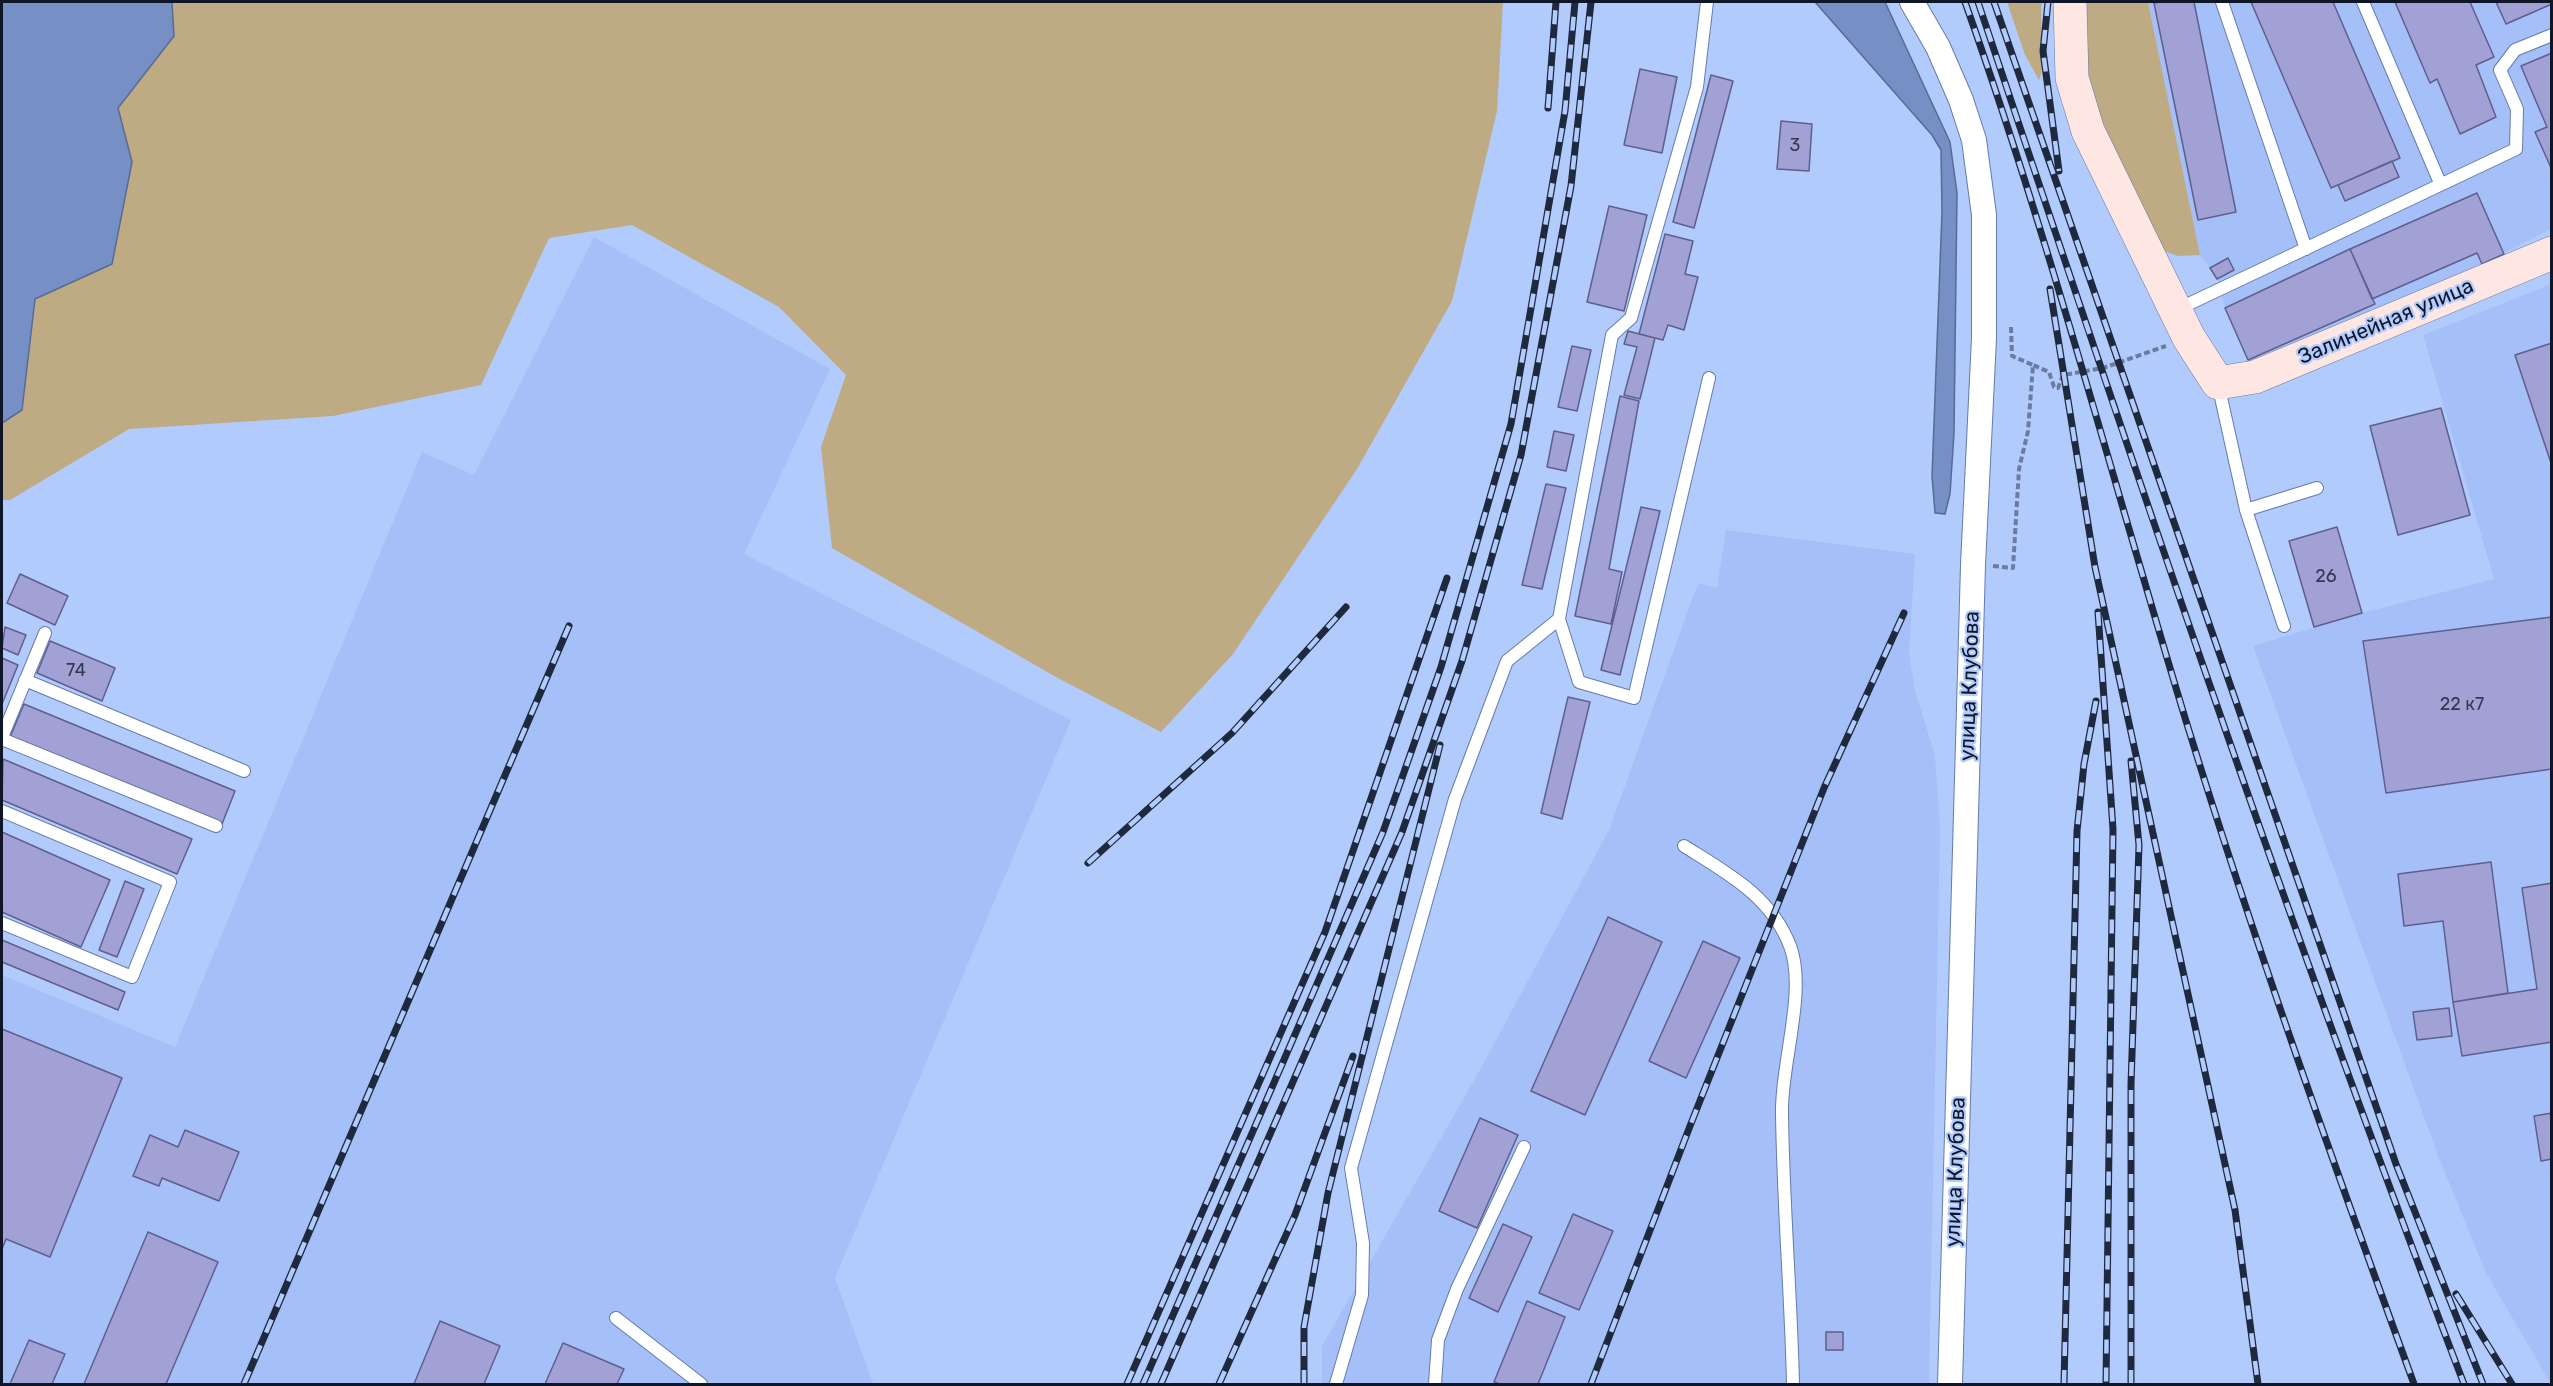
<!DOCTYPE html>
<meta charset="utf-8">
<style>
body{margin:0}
#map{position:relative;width:2553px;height:1386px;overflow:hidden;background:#b2cbfd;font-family:Rubik,sans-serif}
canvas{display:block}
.frame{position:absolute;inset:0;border:3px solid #0e1628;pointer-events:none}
</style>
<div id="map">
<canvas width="2553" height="1386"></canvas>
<div class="frame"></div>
</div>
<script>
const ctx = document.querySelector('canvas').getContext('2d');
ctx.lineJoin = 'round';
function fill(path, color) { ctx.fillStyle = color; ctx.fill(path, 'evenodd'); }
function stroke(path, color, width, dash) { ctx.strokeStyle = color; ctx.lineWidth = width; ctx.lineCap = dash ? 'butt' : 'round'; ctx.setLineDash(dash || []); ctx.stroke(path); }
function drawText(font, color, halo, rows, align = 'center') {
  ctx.font = font + ' Rubik,sans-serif'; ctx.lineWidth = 4.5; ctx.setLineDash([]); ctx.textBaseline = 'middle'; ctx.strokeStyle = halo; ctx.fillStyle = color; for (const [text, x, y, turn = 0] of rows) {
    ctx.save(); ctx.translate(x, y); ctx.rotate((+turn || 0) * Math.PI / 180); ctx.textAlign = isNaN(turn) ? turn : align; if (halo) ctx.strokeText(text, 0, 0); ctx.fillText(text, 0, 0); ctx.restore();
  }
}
fill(new Path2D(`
 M2148,2H2551V229L2482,264L2249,364L2225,308L2217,279L2200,255Z
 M594,237L830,369L744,554L1071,720L835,1278L873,1384H2V975L175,1047L422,452L474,475Z
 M2551,284V1384L2485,1271L2439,1158L2253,646L2362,613L2494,579L2423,335Z
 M1726,530L1915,554L1909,653L1915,691L1935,755L1940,831L1929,1384H1322V1346L1481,1068L1609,830L1698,583L1717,588Z`), '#a5c0f8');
fill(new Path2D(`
 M172,2H1503L1497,111L1452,301L1357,469L1233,654L1161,732L1056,677L832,548L821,447L846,375L779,307L632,225L549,238L481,385L333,416L129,429L10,500H2V423L22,410L35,299L112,264L132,162L118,108L174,36Z
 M2007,2H2042C2039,20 2046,69 2039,80L2025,55Z
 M2082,2H2148L2200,255L2178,256L2164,251L2098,120L2086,82Z`), '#beaa83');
const water = new Path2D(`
 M2,2H172L174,36L118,108L132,162L112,264L35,299L22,410L2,423Z
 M1815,2H1885L1950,142L1957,193L1954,433L1950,494L1945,514L1935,513L1932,476L1942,212L1941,150L1932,135Z`);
fill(water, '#768fc4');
stroke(water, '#576b95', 1.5);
const building = new Path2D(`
 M2161,2H2194L2236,212L2198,220L2154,3Z
 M2251,2H2333L2400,158L2331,188Z
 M2395,2H2470L2494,57L2476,65L2496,117L2460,134L2437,79L2430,83Z
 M2496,2H2552V4L2506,24Z
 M2552,53V170L2535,132L2547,127L2521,66Z
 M1640,69L1677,77L1662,153L1624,145Z
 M1711,75L1733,81L1694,228L1673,222Z
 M1781,121L1812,124L1809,171L1777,169Z
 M2392,161L2399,177L2345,201L2338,185Z
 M2477,193L2504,254L2482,264L2477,253L2372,299L2350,249Z
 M1609,206L1647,215L1624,311L1587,302Z
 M1665,234L1693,241L1685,274L1698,277L1684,330L1668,325L1663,340L1639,334Z
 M2350,249L2375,304L2248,360L2225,308Z
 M2228,258L2234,270L2217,279L2210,268Z
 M1628,331L1655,338L1640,399L1624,395L1637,347L1624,344Z
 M2552,343V466L2515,355Z
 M1572,346L1591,350L1577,411L1558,407Z
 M1620,396L1639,401L1609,569L1622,572L1611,624L1575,616Z
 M2441,408L2470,515L2398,535L2370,426Z
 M1554,431L1574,435L1566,471L1547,467Z
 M1546,484L1566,488L1542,589L1522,585Z
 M1641,507L1660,511L1620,675L1601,670Z
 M2337,527L2362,613L2314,627L2289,541Z
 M20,574L68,596L55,625L7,603Z
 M2552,617V769L2386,793L2363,641Z
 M5,627L26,635L18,655L2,648Z
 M50,641L115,668L102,701L37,673Z
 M2,658L18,665L2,704Z
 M1568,697L1590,702L1562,819L1541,813Z
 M24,704L235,791L222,824L10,737Z
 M3,759L192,839L177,874L2,800Z
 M2,832L110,880L81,947L2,912Z
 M2491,862L2508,993L2453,1002L2443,921L2404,926L2398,874Z
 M125,881L144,889L117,957L99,950Z
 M2552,883V1042L2462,1056L2453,1002L2537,989L2522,888Z
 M1608,917L1662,942L1585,1115L1531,1091Z
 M2,940L125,992L118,1010L2,962Z
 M1703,941L1740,958L1686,1078L1649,1061Z
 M2449,1008L2452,1036L2417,1040L2413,1012Z
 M2,1029L122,1078L50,1257L6,1239L2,1249Z
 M2552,1113V1159L2541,1161L2534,1116Z
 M1480,1118L1518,1135L1477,1228L1439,1211Z
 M185,1130L239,1152L219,1201L162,1178L159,1186L133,1176L150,1135L178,1147Z
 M1573,1214L1613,1231L1579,1310L1539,1293Z
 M1503,1224L1532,1237L1498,1312L1469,1298Z
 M148,1232L218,1262L166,1384H84Z
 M1527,1301L1565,1317L1538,1384H1500L1494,1382Z
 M440,1321L500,1346L484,1384H414Z
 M1826,1332H1843V1350H1826Z
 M29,1340L65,1354L52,1384H10Z
 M563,1343L624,1369L617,1384H545Z`);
fill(building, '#a1a1d5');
stroke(building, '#5f5e8e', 1.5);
const lane = new Path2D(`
 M2222,2L2306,249
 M2363,2L2440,183
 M2176,310L2516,149L2517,109L2500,70L2515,50L2552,35
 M2218,384L2246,510L2284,626
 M2246,510L2317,488
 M1559,619L1579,682L1634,698L1709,378
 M25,680L244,771
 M2,737L45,633
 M2,739L216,826
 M2,811L170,882L132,977L2,923
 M1684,846C1727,873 1771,896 1790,946C1807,990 1781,1064 1782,1112C1783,1203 1791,1294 1793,1384
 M616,1318L701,1384
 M1336,1384L1362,1295L1363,1243L1351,1168L1455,799L1507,661L1559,619L1612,335L1631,318L1697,87L1707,2
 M1435,1384L1438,1340L1457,1289L1524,1147`);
const street = new Path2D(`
 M1912,2L1938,47L1961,100L1974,140L1984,215V338L1973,565L1950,1384`);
const secondary = new Path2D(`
 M2070,2L2072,78L2088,131L2189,338L2218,383L2255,377L2552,253`);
stroke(lane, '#657ba9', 14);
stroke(street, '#657ba9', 26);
stroke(secondary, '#657ba9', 34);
stroke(new Path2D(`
 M2011,327L2012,356L2033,365
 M1993,566L2013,568L2019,469L2028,431L2033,365L2049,372L2054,387L2058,388L2063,375L2103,368L2166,346`), '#6b7ca0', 4, [6, 3]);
stroke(lane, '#fff', 12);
stroke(street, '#fff', 24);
stroke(secondary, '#fee6e3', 33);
const rail = new Path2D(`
 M1965,2C2049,238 2113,481 2186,721C2255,944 2334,1165 2414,1384
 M1978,2C2133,465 2289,928 2464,1384
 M1994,2L2396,1164L2483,1384
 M2048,2L2043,51L2059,171
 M1548,108L1556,2
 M2050,289L2095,567L2235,1210L2258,1384
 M2098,612L2113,829L2106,1384
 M1088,863L1232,733L1346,607
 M2456,1294L2512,1384
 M244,1384L569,626
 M1127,1384L1325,932L1447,578
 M1143,1384L1383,832L1441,667L1511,424L1565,111L1575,2
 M1161,1384L1402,832L1462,661L1521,455L1571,186L1591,2
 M1219,1384L1295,1215L1353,1056
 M1304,1384V1327L1328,1193L1440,745
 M1591,1384L1690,1126L1824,788L1904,613
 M2064,1384L2077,831L2084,764L2096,701
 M2131,1384V1084L2139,845L2131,761`);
stroke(rail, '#1f293e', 7);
stroke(rail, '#b2cbfd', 4.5, [14]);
drawText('18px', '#333953', null, [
 ["3",1795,146],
 ["26",2326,577],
 ["74",76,671],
 ["22 к7",2462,705]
]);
drawText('21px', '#0e1628', '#b2cbfd', [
 ["Залинейная улица",2386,322,-23],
 ["улица Клубова",1970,686,-88],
 ["улица Клубова",1956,1172,-88]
]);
</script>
